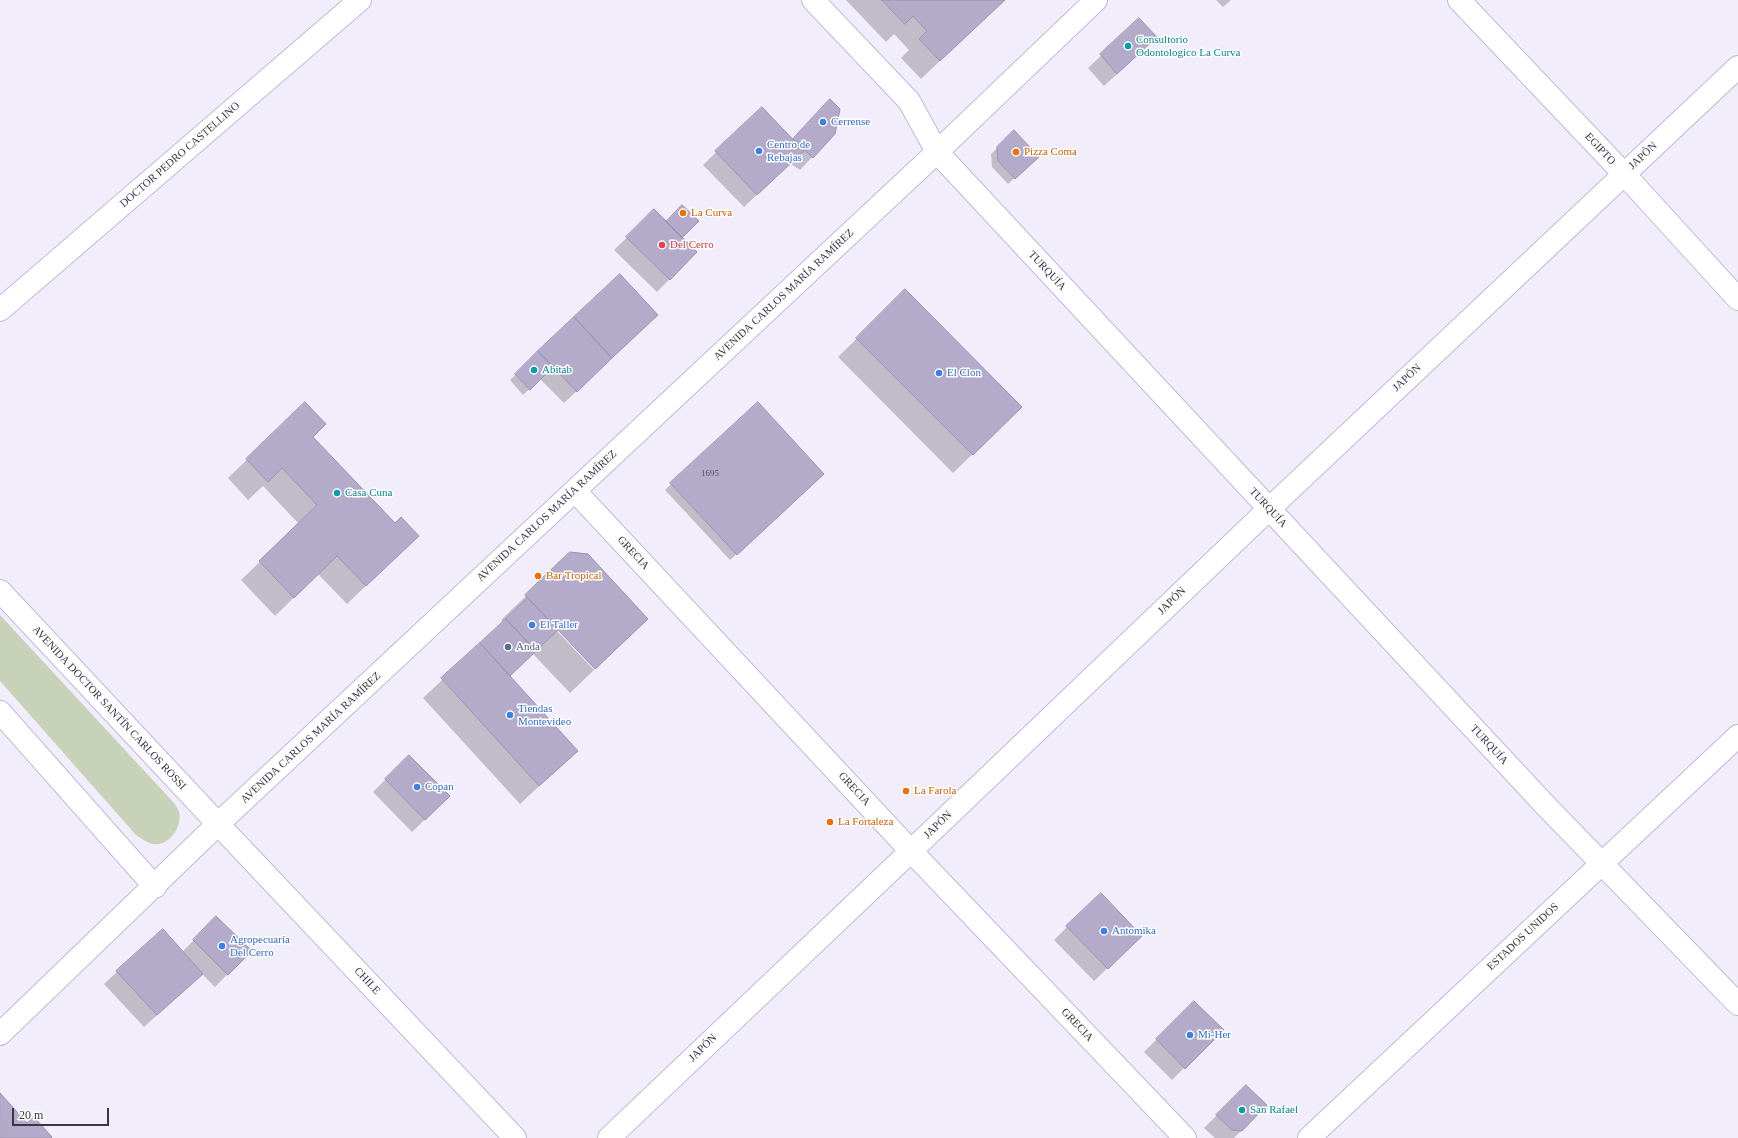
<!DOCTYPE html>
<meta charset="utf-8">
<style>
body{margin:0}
#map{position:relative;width:1738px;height:1138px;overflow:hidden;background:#f1edfa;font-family:"Times New Roman",serif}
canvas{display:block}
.scale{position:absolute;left:12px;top:1108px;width:97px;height:18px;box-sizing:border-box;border:2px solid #3a3743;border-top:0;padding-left:5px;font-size:12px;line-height:14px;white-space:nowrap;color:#3a3743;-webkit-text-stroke:3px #fdfdfd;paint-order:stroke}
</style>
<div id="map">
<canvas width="1738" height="1138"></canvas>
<div class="scale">20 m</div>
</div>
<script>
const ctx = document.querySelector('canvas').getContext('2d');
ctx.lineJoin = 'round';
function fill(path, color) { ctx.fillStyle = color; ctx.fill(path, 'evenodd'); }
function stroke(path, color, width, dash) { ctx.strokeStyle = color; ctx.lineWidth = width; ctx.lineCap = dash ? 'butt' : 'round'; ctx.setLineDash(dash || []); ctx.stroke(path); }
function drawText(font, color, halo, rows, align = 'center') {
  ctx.font = font + ' "Times New Roman",serif'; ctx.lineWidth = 3; ctx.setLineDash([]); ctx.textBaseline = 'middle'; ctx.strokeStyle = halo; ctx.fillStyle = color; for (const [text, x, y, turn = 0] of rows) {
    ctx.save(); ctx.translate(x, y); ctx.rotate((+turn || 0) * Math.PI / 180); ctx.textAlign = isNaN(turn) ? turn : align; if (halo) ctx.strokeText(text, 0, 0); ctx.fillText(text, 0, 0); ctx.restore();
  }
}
fill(new Path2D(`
 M0,615L175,804C176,806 178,809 179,812C183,826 169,847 153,844C147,843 141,838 136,835L0,681Z`), '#c7d2b9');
fill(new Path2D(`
 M846,0H1004L921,79L901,58L909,50L894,34L886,42Z
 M1216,0H1231L1223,7Z
 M1139,20L1143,50L1104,86L1088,68Z
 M762,108L792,140L817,113L834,134L800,170L790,163L744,207L703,165Z
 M1014,132L1037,157L1008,184L992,167L991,154Z
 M654,211L696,252L657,292L614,250Z
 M905,291L1002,426L953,473L838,357Z
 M632,339L564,403L540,379L523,395L510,380L539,352Z
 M305,404L312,437L395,524L399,554L347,604L318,574L275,616L241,580L299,524L263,486L248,500L228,478Z
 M817,480L730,560L665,490L671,484Z
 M571,553L647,619L596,669L558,629L557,631L594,670L570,693L533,654L509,676L577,751L520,804L423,698L504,622L501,620Z
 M409,756L449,796L412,832L373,792Z
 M216,918L250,951L215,987L202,974L144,1027L104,984L117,972L182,952Z
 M1067,927L1141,936L1094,981L1054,940Z
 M1194,1002L1222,1030L1172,1080L1144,1052Z
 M1246,1086L1266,1105L1234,1138H1215L1204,1128Z`), '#0003');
const building = new Path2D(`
 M882,0H1005L940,61L919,39L927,31L913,16L905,24Z
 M1139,18L1157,37L1117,74L1100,54Z
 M830,99L840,109L835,134L813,158L793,139Z
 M762,107L804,151L757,195L715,151Z
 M1014,130L1039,157L1015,179L998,161L997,147Z
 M682,205L699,221L682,238L666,222Z
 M654,209L697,252L670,280L626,237Z
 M620,274L658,315L612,358L574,317Z
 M905,289L1022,407L973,455L856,338Z
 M574,317L612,358L577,392L538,351Z
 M538,351L553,367L530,390L515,374Z
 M305,402L326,424L313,437L395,523L401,517L419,536L366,586L337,556L294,598L259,561L317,505L282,468L268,482L246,459Z
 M758,402L824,474L737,555L670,483Z
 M570,552L588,554L648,619L595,669L525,595Z
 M528,598L558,630L536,651L506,619Z
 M506,619L536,651L510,676L480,643Z
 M480,643L578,751L539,786L441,678Z
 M409,755L450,796L425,820L385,779Z
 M1101,893L1142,936L1108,969L1066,926Z
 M216,916L252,951L228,975L193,940Z
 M163,929L203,974L157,1015L116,971Z
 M1194,1001L1224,1030L1185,1069L1156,1039Z
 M1246,1085L1267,1105L1242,1131L1232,1130L1216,1115Z
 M0,1093L27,1123L34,1117L52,1137L51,1138H0Z`);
fill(building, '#b3abc9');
stroke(building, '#9b92b1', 1);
const street = new Path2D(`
 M813,0L909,101L937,152L1546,806L1738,1004
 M1624,174L1738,299
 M0,310L360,0
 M218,824L515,1138
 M609,1138L911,851
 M1309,1138L1738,736`);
const secondary = new Path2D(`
 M1459,0L1624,174
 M575,491L911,851L1185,1138
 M0,591L218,824
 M0,712L155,887
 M911,851L1269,509L1738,67
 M0,1034L218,824L937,152L1096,0`);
stroke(street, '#c2b9d8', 24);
stroke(secondary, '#c2b9d8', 24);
stroke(street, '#fff', 22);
stroke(secondary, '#fff', 22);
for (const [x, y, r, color] of [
 [1128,46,4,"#0f9aa8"],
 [823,122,4,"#3f7fe0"],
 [759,151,4,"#3f7fe0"],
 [1016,152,4,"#e8710a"],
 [683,213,4,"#e8710a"],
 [662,245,4,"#e0444e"],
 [534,370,4,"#0f9aa8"],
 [939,373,4,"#3f7fe0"],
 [337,493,4,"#0f9aa8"],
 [538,576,4,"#e8710a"],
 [532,625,4,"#3f7fe0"],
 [508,647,4,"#5c6f8a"],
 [510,715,4,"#3f7fe0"],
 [417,787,4,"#3f7fe0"],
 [906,791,4,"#e8710a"],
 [830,822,4,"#e8710a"],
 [1104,931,4,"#3f7fe0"],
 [222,946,4,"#3f7fe0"],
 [1190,1035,4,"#3f7fe0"],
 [1242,1110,4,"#0f9aa8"]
]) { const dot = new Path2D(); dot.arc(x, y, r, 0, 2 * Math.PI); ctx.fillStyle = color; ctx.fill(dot); stroke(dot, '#fdfdfd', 1.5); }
drawText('9px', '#585464', null, [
 ["1695",710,474]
]);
drawText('11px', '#0d838f', '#fdfdfd', [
 ["Consultorio",1136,40],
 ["Odontologico La Curva",1136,53],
 ["Abitab",542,370],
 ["Casa Cuna",345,493],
 ["San Rafael",1250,1110]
], 'left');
drawText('11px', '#366cbe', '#fdfdfd', [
 ["Cerrense",831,122],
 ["Centro de",767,145],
 ["Rebajas",767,158],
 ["El Clon",947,373],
 ["El Taller",540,625],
 ["Tiendas",518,709],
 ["Montevideo",518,722],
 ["Copan",425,787],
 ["Antomika",1112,931],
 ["Agropecuaría",230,940],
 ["Del Cerro",230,953],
 ["Mi-Her",1198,1035]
], 'left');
drawText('11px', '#3a3743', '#fdfdfd', [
 ["EGIPTO",1600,149,47],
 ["DOCTOR PEDRO CASTELLINO",180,155,-41],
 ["JAPÓN",1643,156,-43],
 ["TURQUÍA",1047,271,47],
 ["AVENIDA CARLOS MARÍA RAMÍREZ",784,295,-43],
 ["JAPÓN",1407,378,-43],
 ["TURQUÍA",1268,508,47],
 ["AVENIDA CARLOS MARÍA RAMÍREZ",547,516,-43],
 ["GRECIA",633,553,47],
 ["JAPÓN",1172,601,-44],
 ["AVENIDA DOCTOR SANTÍN CARLOS ROSSI",109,708,47],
 ["AVENIDA CARLOS MARÍA RAMÍREZ",311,738,-43],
 ["TURQUÍA",1489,745,47],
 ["GRECIA",854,789,47],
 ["JAPÓN",938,825,-44],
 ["ESTADOS UNIDOS",1523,937,-43],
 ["CHILE",367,981,47],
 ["GRECIA",1077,1025,46],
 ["JAPÓN",703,1048,-44]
]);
drawText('11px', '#c56008', '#fdfdfd', [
 ["Pizza Coma",1024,152],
 ["La Curva",691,213],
 ["Bar Tropical",546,576],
 ["La Farola",914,791],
 ["La Fortaleza",838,822]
], 'left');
drawText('11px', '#be3a42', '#fdfdfd', [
 ["Del Cerro",670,245]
], 'left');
drawText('11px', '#4e5e75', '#fdfdfd', [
 ["Anda",516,647]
], 'left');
</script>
